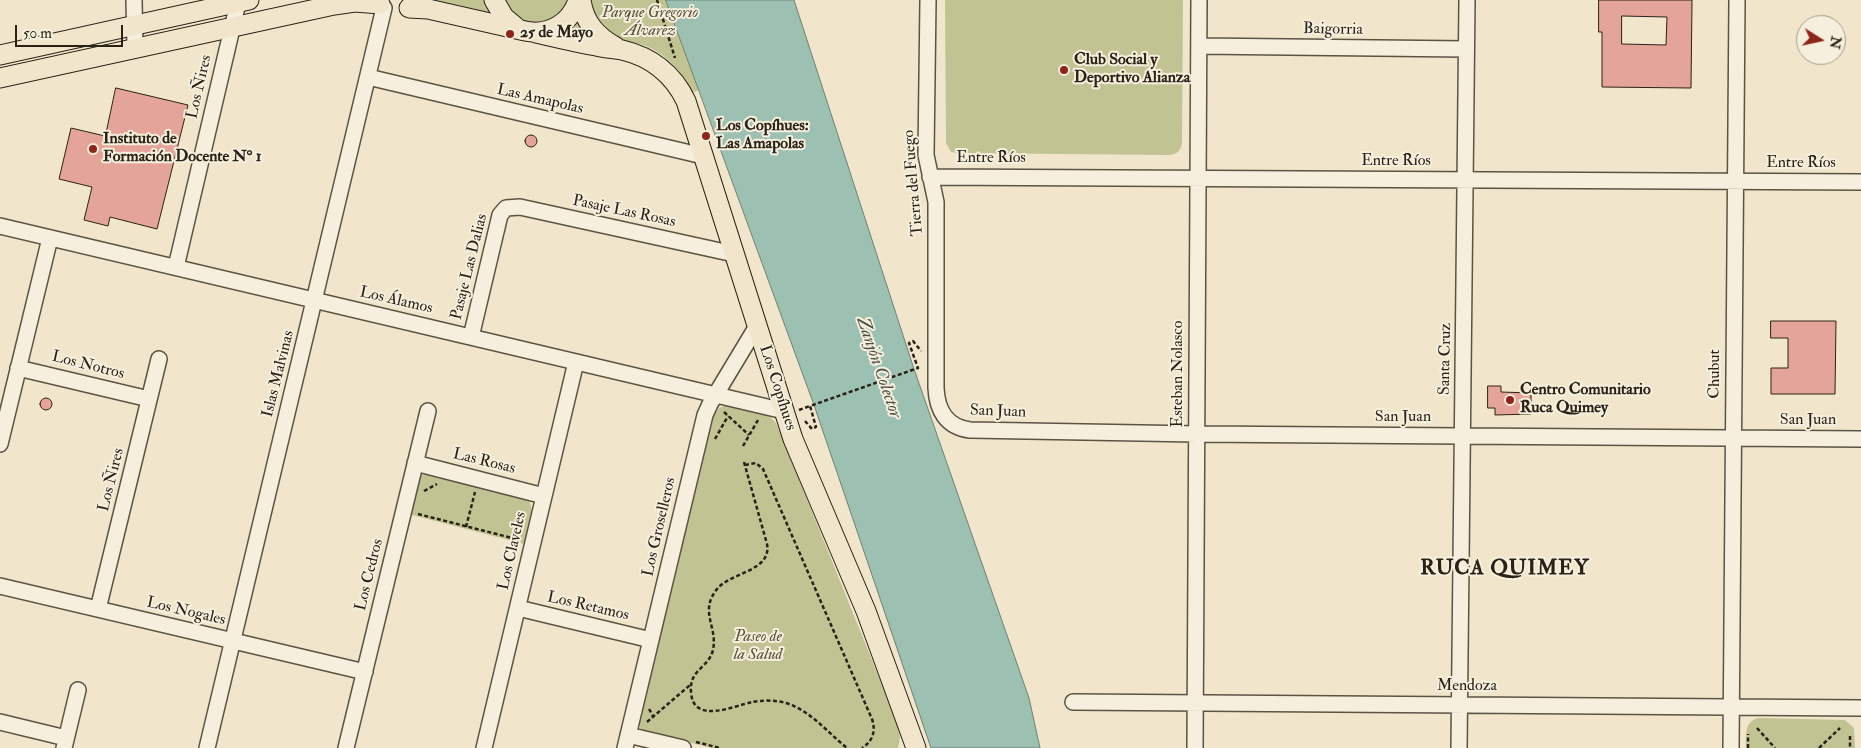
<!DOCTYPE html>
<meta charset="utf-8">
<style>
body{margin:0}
#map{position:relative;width:1861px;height:748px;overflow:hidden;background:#f1e6cb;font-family:"IM FELL Double Pica",serif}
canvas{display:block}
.north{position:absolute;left:1796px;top:15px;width:50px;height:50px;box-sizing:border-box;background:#f6efdd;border:1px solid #a49d8d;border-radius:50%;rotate:100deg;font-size:14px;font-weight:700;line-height:20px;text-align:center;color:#2a2216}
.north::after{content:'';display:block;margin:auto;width:18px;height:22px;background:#8f2418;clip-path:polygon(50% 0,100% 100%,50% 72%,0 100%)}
.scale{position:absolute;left:15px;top:25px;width:108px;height:22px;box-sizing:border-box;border:2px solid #2a2216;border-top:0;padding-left:6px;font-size:15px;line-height:18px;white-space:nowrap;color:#2a2216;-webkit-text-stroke:4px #f6efdd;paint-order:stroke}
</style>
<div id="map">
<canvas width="1861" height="748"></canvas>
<div class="north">N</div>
<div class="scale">50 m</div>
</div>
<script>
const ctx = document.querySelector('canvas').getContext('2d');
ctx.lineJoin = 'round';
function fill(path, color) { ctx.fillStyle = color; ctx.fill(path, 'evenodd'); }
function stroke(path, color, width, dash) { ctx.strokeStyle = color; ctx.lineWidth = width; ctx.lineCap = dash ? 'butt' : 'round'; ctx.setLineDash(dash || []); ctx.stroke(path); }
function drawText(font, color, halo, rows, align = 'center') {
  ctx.font = font + ' "IM FELL Double Pica",serif'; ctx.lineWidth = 4; ctx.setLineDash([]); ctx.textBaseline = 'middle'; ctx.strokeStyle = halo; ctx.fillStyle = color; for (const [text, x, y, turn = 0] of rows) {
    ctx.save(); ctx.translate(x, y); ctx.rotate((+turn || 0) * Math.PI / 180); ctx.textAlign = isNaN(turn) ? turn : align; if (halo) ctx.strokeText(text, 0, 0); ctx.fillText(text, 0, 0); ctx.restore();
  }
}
fill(new Path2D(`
 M424,0H485L494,16Z
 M501,0H572L566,11L542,25L519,21Z
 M590,0H666L699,90L692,93C683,72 667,55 646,46C639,43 631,43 624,40C605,34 595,18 590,0Z
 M945,0H1183L1182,141C1182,150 1177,155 1168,155L958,153L951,152L946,143Z
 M577,19L592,37L565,32Z
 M727,405C742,405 770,411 777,425L899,727L900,738L898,748H712L646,732L640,728L638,721L712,415L719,408Z
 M427,474L528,500C537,511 527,531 524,544L408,514L418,478L422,475Z
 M1758,718L1845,720L1854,728L1855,748H1746C1746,736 1744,722 1758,718Z`), '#c2c392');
const water = new Path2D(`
 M666,0H794L914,369L1029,698L1040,748H931L814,405Z`);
fill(water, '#9cc0b1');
stroke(water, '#6e8173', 1);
const building = new Path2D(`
 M1599,0H1692L1691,88L1602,87V32H1599ZM1622,16L1667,17L1666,45L1622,44Z
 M116,88L188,105L157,229L110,217L108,226L84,220L92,187L59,179L71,128L105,136Z
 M525 141a6 6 0 1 1 12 0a6 6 0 1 1-12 0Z
 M1771,321H1836L1835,394H1771V368H1788V338H1771Z
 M1488,386H1501V392L1531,393V414L1495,415V408H1488Z
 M40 404a6 6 0 1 1 12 0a6 6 0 1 1-12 0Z`);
fill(building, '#e5a499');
stroke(building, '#2a2216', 1);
const minor = new Path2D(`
 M134,0L135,48
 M928,0L926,155L936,202V388C937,410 946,427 970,430L1197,434L1861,439
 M1199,46L1466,49
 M368,77L703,156
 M930,177L1861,182
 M0,226L784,411
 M176,267L238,3
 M471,337L500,215L506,208L520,207L734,254
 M18,368L149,399
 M0,444L50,238
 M415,463L544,496
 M0,586L365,672
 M518,608L651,640
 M98,609L159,359
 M1073,702L1861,708
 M0,722L66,738
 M628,735L683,748
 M64,748L78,690
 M207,748L384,8
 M346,748L428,411
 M484,748L576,362
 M625,748L705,415L710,404L757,326
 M1195,748L1199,0
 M1459,748L1467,0
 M1731,748L1737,0`);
const major = new Path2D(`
 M494,0L504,17L517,28
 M581,0C584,22 596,36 616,47
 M409,8L428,9L525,31C549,36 571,23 578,0
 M532,32C553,37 574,42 596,46C605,48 614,49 622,50C652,57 673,74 686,101L793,439L866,611L916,748
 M0,55L249,0
 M0,78L334,5L355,2L380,4`);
stroke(minor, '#5c5343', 18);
stroke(major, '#2a2216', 21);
stroke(new Path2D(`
 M657,0L675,58
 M799,410L810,406
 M724,412L749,435
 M805,421L812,429L816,427L810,406L918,368L909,343L913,341L921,351
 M715,439L728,416
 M743,446L758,420
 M744,462L767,544C772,571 732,572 718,588C698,611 718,626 713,650C709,668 689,669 691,692C693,725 734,706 752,702C762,700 775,700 786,703C811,711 827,732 847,748
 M745,465L756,463L763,469L872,719C876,731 873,741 862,748
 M424,491L437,484
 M418,514L520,540
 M466,527L475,492
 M649,709L653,716
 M647,722L690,685
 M1757,728L1775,748
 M1850,736V748
 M696,742L720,748
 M1748,748V734
 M1819,748L1840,728`), '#2a2216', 2.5, [4, 2.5]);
stroke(minor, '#f6efdd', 15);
stroke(major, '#f1e6cb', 19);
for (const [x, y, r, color] of [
 [510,34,5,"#8f2418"],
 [1064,70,5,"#8f2418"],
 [706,136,5,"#8f2418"],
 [93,149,5,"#8f2418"],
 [1510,400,5,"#8f2418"]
]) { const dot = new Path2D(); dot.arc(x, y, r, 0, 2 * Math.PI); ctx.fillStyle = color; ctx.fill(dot); stroke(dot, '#f6efdd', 2); }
drawText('italic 16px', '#58523b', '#f6efdd', [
 ["Parque Gregorio",650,14],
 ["Álvarez",650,32],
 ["Paseo de",758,638],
 ["la Salud",758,656]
]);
drawText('16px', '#2a2216', '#f6efdd', [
 ["Baigorria",1333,30,1],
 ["Los Ñires",200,87,-77],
 ["Las Amapolas",540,100,13],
 ["Entre Ríos",991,159],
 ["Entre Ríos",1396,162],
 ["Entre Ríos",1801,164],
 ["Tierra del Fuego",914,183,-95],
 ["Pasaje Las Rosas",624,212,12],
 ["Pasaje Las Dalias",470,267,-76],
 ["Los Álamos",396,301,13],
 ["Santa Cruz",1446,359,-89],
 ["Los Notros",88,366,14],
 ["Islas Malvinas",279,374,-76],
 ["Esteban Nolasco",1179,374,-90],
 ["Chubut",1716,374,-90],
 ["Los Copíhues",777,388,72],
 ["San Juan",998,412,2],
 ["San Juan",1403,418],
 ["San Juan",1808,421],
 ["Las Rosas",484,462,14],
 ["Los Ñires",112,480,-76],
 ["Los Groselleros",660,527,-77],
 ["Los Claveles",513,551,-77],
 ["Los Cedros",370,575,-76],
 ["Los Retamos",588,607,13],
 ["Los Nogales",186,612,13],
 ["Mendoza",1467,687]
]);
drawText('bold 16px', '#2a2216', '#f6efdd', [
 ["25 de Mayo",520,34],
 ["Club Social y",1074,61],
 ["Deportivo Alianza",1074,79],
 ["Los Copíhues:",716,127],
 ["Las Amapolas",716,145],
 ["Instituto de",103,140],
 ["Formación Docente N° 1",103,158],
 ["Centro Comunitario",1520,391],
 ["Ruca Quimey",1520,409]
], 'left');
drawText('italic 18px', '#4c5144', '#f6efdd', [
 ["Zanjón Colector",878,368,71]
]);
ctx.letterSpacing = '1px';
drawText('bold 21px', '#2a2216', '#f6efdd', [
 ["RUCA QUIMEY",1505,569]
]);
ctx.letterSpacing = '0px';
</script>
